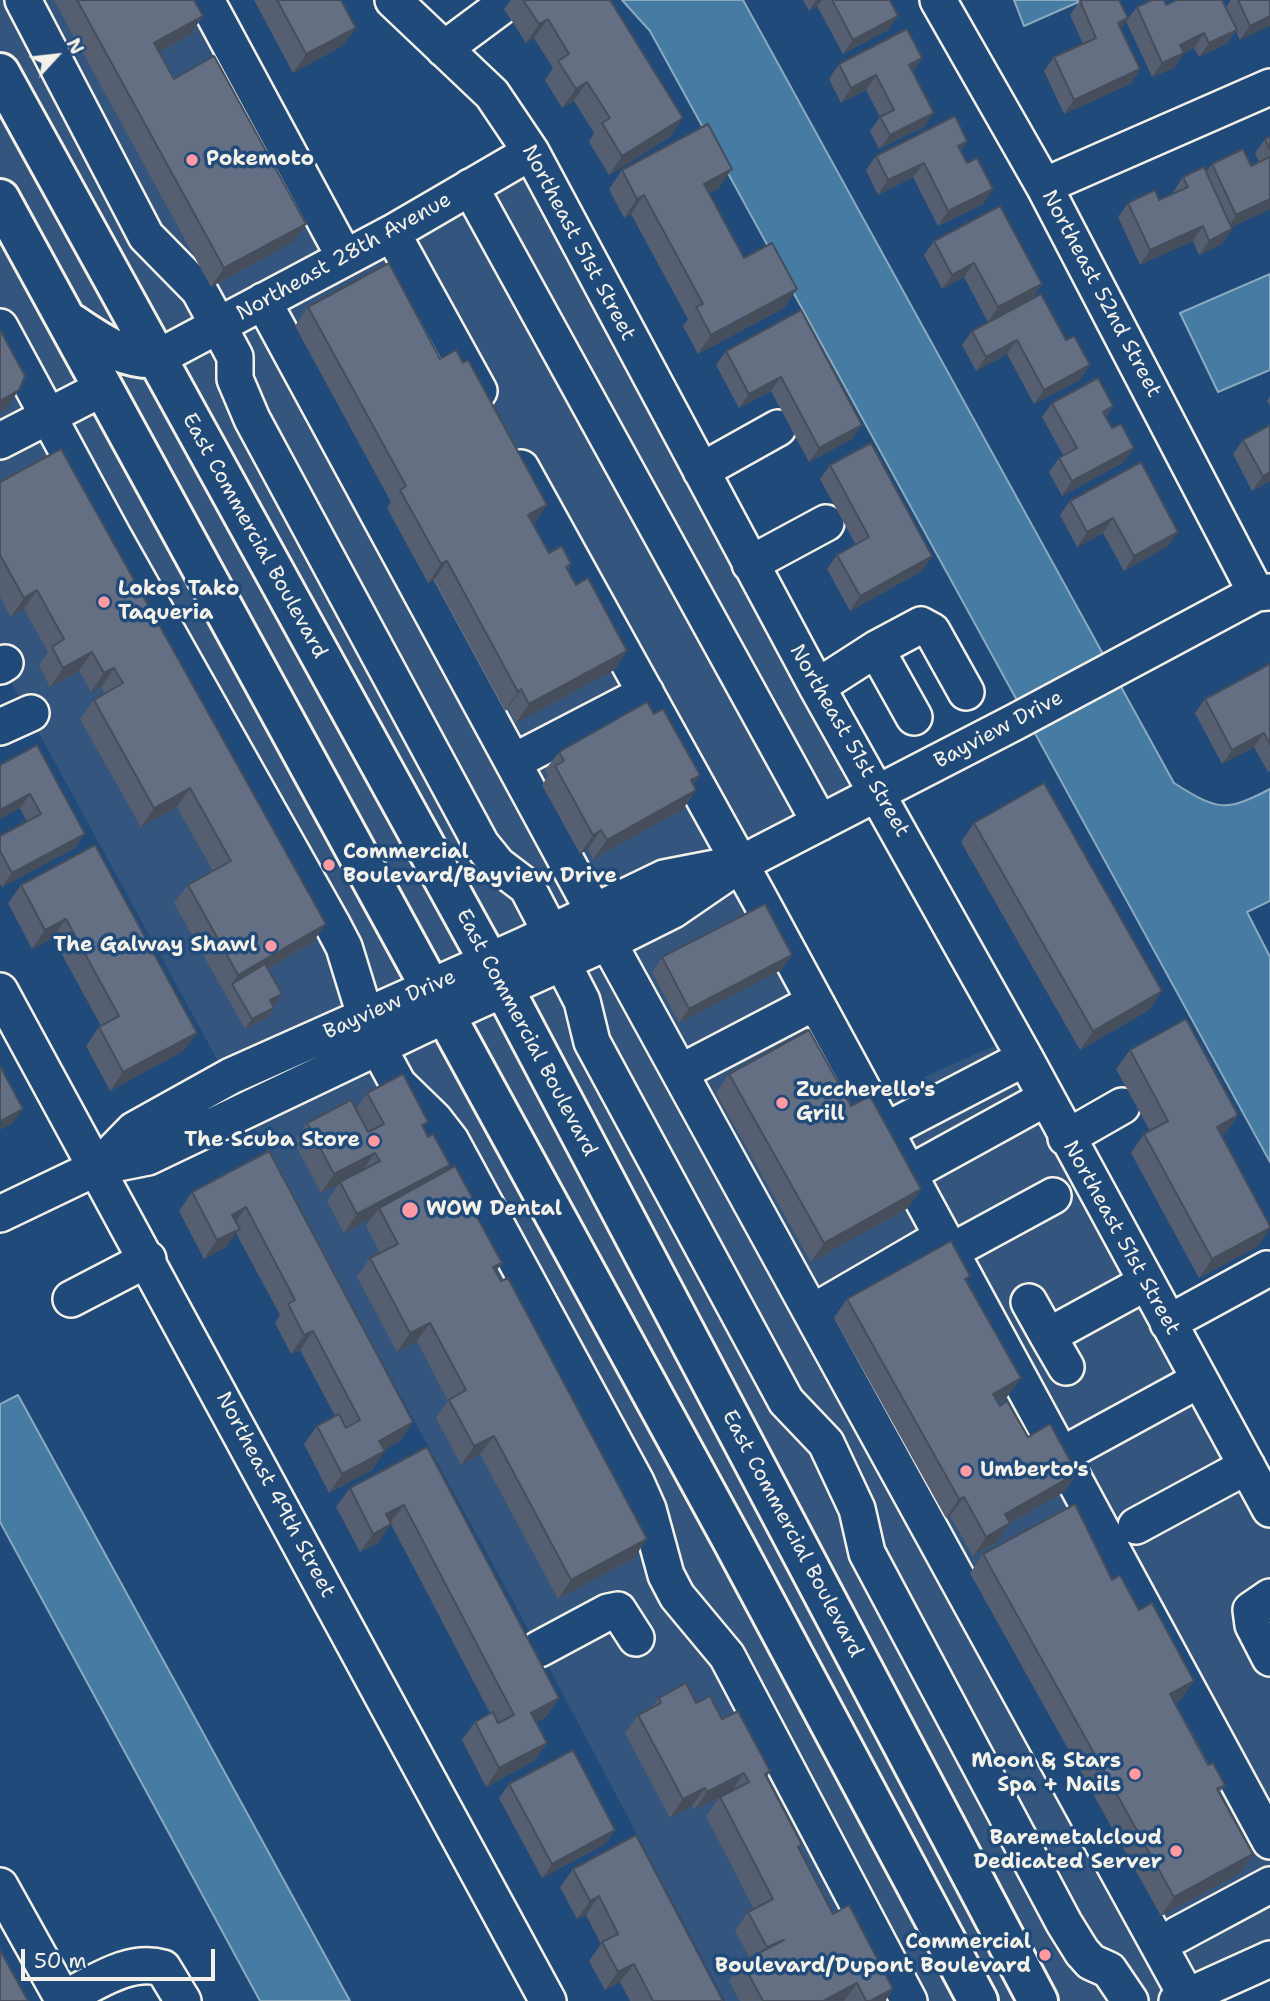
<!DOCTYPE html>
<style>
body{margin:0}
#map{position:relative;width:1270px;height:2001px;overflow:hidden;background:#1f4a7a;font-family:"Shantell Sans",sans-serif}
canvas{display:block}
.north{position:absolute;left:21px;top:21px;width:70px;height:70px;-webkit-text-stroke:5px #1f4a7a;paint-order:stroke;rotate:63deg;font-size:19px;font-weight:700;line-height:28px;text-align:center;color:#f4f1e8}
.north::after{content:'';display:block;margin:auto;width:24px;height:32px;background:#f4f1e8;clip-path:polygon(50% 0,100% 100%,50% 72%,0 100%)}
.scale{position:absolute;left:21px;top:1949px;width:194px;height:32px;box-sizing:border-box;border:4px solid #f4f1e8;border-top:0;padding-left:9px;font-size:21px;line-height:24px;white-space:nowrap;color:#f4f1e8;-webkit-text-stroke:5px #1f4a7a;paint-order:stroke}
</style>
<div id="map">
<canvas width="1270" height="2001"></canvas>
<div class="north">N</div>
<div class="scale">50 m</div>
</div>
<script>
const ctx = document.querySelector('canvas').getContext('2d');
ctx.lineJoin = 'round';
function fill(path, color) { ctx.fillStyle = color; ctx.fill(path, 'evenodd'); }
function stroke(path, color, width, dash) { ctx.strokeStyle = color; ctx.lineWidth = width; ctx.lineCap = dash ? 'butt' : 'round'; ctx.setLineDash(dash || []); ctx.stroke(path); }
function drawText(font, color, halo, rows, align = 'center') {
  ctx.font = font + ' "Shantell Sans",sans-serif'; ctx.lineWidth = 7; ctx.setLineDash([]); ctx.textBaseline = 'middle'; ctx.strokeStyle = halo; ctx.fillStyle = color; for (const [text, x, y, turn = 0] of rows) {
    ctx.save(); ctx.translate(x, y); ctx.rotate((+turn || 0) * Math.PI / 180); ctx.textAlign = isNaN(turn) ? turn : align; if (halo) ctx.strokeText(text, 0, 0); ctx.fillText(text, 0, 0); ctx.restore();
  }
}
fill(new Path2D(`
 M0,0H207L346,259L530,154L871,797L740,863L872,1100L1003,1042L1270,1509V1959L1177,2001H725L539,1649L0,662Z`), '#34557d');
const water = new Path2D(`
 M622,0H743L1174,783C1217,810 1224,813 1270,789V901L1247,912L1270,957V1162L650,31Z
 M1014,0H1083L1024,26Z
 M1270,274V370L1218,392L1180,313Z
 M18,1395L350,2001H260L0,1522V1404Z`);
fill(water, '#467ba3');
stroke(water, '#8caabf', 2);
const minor = new Path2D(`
 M23,0L146,236L199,290L218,325L235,357V379L252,419L481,844L498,865L527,887L551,933
 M206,0L345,258
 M393,0L492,94L531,152L817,687L1025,1058L1270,1509
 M938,0L1044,186L1256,593
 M444,49L510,0
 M1044,186L1270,87
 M470,187L820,823
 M392,233L479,391
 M263,301L594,912
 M0,327L112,534L332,924L344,947L365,1015
 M157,358L392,233L531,152
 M0,441L103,388
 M521,468L759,898L1270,1841
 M701,471L778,428
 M750,564L826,523
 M876,649L914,717
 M0,666L5,663
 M817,687L876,649L921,625L932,631L966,692
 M0,727L31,713
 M513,762L646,693
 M608,942L1187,1997
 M562,962L582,1001L592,1042L786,1401L826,1443L857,1509L867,1553L1064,1923L1082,1952L1091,1962L1109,1970L1130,2001
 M0,991L548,2001
 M378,1047L398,1084L434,1119L451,1141L636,1482L648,1509L666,1575L677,1596L727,1656L909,2001
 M681,1072L815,1002
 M885,1131L1025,1058
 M1066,1138L1122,1106
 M98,1167L134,1130L231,1076L525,945L664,878L726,866
 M908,1174L1046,1098
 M0,1214L98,1167L148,1157L420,1027L625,934L673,910L740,864L1015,722L1256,593L1270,592
 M950,1252L1053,1196
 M71,1299L148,1259
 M1029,1302L1048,1336
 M813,1312L942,1237
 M1168,1323L1267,1269
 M1066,1367L1048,1336L1145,1283
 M1078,1446L1199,1380
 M1136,1526L1247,1466
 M1270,1597L1251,1610L1253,1625L1270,1658
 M539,1649L608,1612L618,1610L636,1638
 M0,1886L64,2001
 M1177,1935L1270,1885
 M63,1999C94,1984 128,1958 163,1968L183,2001
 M1177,2001L1270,1959`);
const major = new Path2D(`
 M0,73L504,989L1038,2001
 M0,199L732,1540L978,2001
 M71,323C99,341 122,360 157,358`);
stroke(minor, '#f4f1e8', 40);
stroke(major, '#f4f1e8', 44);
stroke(minor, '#1f4a7a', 35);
stroke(major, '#1f4a7a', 38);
fill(new Path2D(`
 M54,0H194L203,16L190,35L159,52L174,79L306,224L293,242L211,287Z
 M254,0H341L356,28L342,46L293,73Z
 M511,0H610L670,137L609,175L589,142L594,133L574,101L562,108L545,80L553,68L534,38L526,43L504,9Z
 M803,0H890L898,16L888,30L843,54L817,6L809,11Z
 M1231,0H1270L1240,40L1236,31L1226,44L1199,57L1194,48L1184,53L1174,68L1152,77L1126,21L1137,7L1166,5L1226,7Z
 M1080,1L1121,28L1140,69L1130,84L1064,114L1044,71L1054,57L1083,44L1070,15Z
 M922,58L913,71L924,127L879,149L870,131L880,117L866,90L841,103L829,79L839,64Z
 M1270,137V209L1231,227L1222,244L1199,255L1193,241L1140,265L1118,217L1128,203L1159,200L1173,194V192L1183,177L1206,172L1212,164L1251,166L1259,162L1255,153L1265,139Z
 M967,141L960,151L983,204L938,226L913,177L878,195L866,170L876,156Z
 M622,170L719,188L708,193L744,258L784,308L698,354L683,326L688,319L631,214L624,218L609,189Z
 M934,241L1042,284L1032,299L988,322L964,277L942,289L924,255Z
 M1041,294L1080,380L1034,404L1007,354L976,371L962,345L972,331Z
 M308,307L440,359L549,553L571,564L568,569L576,585L627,651L614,670L516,723L508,708L505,711L434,580L428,583L387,508L391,502L295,326Z
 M801,310L862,425L852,439L809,462L771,391L739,408L716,365L726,351Z
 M1270,396V406L1267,401Z
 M1052,403L1113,406L1106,417L1124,462L1062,496L1049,472L1059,458L1063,455L1042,417Z
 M1243,440L1270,481L1252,491L1233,454Z
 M830,465L932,556L922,571L850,611L827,569L837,555L856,545L820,479Z
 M0,482L313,942L268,969L276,1004L273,1005L274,1008L267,1018L245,1029L174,903L188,885L213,871L177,807L141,827L80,719L94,700L105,694L101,687L91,692L79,671L50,687L39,665L48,652L24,609L11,617L0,597Z
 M1070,501L1178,532L1168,546L1124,571L1103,533L1077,547L1060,515Z
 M1270,664V771L1268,772L1254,747L1222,764L1195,713L1205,699Z
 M654,714L700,775L693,785L696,790L683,809L593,859L588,849L580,854L542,785L548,776L545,770L559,752Z
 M37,745L75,848L2,887L0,884V836L27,822L20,808L0,819V765Z
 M974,823L1162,991L1149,1010L1080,1050L961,842Z
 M95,845L197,1033L183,1051L110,1091L86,1046L99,1027L101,1026L53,938L32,949L8,903L21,885Z
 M792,955L781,970L679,1023L652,972L662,957Z
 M1130,1050L1238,1115L1225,1134L1221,1136L1258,1246L1199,1278L1131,1153L1144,1134L1150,1131L1116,1069Z
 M729,1074L851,1106L921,1189L908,1208L811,1262L716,1093Z
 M367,1093L424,1128L428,1137L450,1165L445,1172L471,1206L496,1272L634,1558L558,1599L480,1454L461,1465L436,1418L448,1401L417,1341L397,1352L357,1277L370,1258L380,1253L366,1226L371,1219L344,1233L327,1201L339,1184L321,1193L294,1142L307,1123L356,1109Z
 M269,1151L400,1441L384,1450L372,1470L329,1493L304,1444L317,1426L335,1416L300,1350L291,1354L275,1323L280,1315L236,1233L226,1247L204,1259L179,1211L192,1192Z
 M966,1282L1007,1397L998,1403L1000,1406L1028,1437L1077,1473L1064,1492L1010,1523L997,1542L973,1556L950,1516L946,1518L834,1318L847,1299Z
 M427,1447L559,1698L546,1717L536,1722L547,1743L534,1761L486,1787L462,1740L475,1722L490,1713L391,1524L378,1543L360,1552L336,1507L350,1488Z
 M983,1554L1112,1580L1139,1610L1194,1681L1181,1699L1175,1703L1208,1765L1225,1785L1219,1793L1253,1854L1240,1873L1161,1916L970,1573Z
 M659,1698L696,1703L722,1719L770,1771L767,1777L802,1845L799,1850L833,1914L893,1989L885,2001H740L729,1981L742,1962L750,1958L735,1931L748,1912L754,1909L706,1816L720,1797L731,1792L694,1810L692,1806L670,1818L625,1733L638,1715L651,1708Z
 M509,1784L615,1830L605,1844L542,1878L499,1798Z
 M573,1869L723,2001H630L620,1982L605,1990L589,1961L601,1944L586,1915L577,1919L560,1887Z`), '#565f72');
fill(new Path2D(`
 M816,0H822L817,6L809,11Z
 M203,16L190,35L141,62L154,43Z
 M898,16L888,30L843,54L853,40Z
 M1270,16V26L1240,40L1250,26Z
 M1128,18L1118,33V23Z
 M548,19L534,38L526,43L539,24Z
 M356,28L342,46L293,73L306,54Z
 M1237,30L1226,44L1199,57L1209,43Z
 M1204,33L1194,48L1170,59L1180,45Z
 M1184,53L1174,68L1152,77L1162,63Z
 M922,58L912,73L909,65Z
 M1140,69L1130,84L1064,114L1074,100Z
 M876,75L866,90L841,103L851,88Z
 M587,82L574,101L562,108L576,89Z
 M934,113L924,127L879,149L890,135Z
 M683,118L670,137L609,175L622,156Z
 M967,141L957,155L958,146Z
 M924,163L913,177L878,195L888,180Z
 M732,169L719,188L690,203L704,184Z
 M993,189L983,204L938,226L948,211Z
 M644,195L631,214L624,218L637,199Z
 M1270,199V209L1226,230L1236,215Z
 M306,224L293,242L211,287L224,268Z
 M1203,226L1193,241L1140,265L1150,250Z
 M1232,229L1222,244L1199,255L1209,241Z
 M974,263L964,277L942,289L952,275Z
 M1042,284L1032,299L988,322L998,307Z
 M797,289L784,308L698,354L711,335Z
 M1017,340L1007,354L976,371L986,357Z
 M1090,365L1080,380L1034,404L1044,390Z
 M781,377L771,391L739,408L749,394Z
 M19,390L6,409L0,412V401Z
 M1113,406L1103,421V412Z
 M862,425L852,439L809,462L819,448Z
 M1134,448L1124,462L1062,496L1072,481Z
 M1270,472V481L1252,491L1263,476Z
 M547,505L534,524L515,534L528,515Z
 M1113,518L1103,533L1077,547L1087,532Z
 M1178,532L1168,546L1124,571L1134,556Z
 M932,556L922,571L850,611L860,596Z
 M447,561L434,580L428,583L441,564Z
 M37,590L24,609L11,617L24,598Z
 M627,651L614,670L516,723L529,704Z
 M92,652L79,671L50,687L63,668Z
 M114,668L101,687L91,692L104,673Z
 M521,689L508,708L505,711L518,692Z
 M1264,733L1254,747L1222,764L1232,750Z
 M700,775L687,794L691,780Z
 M190,788L177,807L141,827L154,808Z
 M696,790L683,809L593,859L607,840Z
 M30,794L20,808L0,819V810Z
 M601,830L588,849L580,854L593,835Z
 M85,834L75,848L2,887L12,873Z
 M66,919L53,938L32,949L45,930Z
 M326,924L313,942L235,988L232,984L225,994L238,975Z
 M792,955L781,970L679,1023L689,1009Z
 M1162,991L1149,1010L1080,1050L1093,1031Z
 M282,994L276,1004L263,1010L270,1000Z
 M274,1008L267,1018L245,1029L252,1019Z
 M197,1033L183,1051L110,1091L123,1072Z
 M23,1109L13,1123L0,1130L1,1121Z
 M1238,1115L1225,1134L1203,1146L1217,1127Z
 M375,1153L362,1171L340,1182L339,1184L321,1193L334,1174Z
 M450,1165L437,1184L379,1208L371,1219L344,1233L357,1214Z
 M921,1189L908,1208L811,1262L824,1243Z
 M246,1207L233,1226L232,1215Z
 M1270,1228L1258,1246L1199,1278L1212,1259Z
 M240,1229L226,1247L204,1259L217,1240Z
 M502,1263L488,1282L493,1267Z
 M430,1323L417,1341L397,1352L410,1333Z
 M313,1331L300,1350L291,1354L304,1335Z
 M1021,1378L1007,1397L980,1413L993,1394Z
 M413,1422L400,1441L366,1460L379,1441Z
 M494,1436L480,1454L461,1465L474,1446Z
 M385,1451L372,1470L329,1493L342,1474Z
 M1077,1473L1064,1492L992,1533L1005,1514Z
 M964,1497L950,1516L946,1518L959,1499Z
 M404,1505L390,1523L386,1514Z
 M1010,1523L997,1542L973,1556L986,1537Z
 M391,1524L378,1543L360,1552L373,1534Z
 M647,1539L634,1558L558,1599L571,1580Z
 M1194,1681L1181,1699L1157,1713L1170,1694Z
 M559,1698L546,1717L518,1732L531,1713Z
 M547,1743L534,1761L486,1787L499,1768Z
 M744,1773L731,1792L694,1810L707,1792Z
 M705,1788L692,1806L670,1818L683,1799Z
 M615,1830L605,1844L542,1878L552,1864Z
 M1253,1854L1240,1873L1161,1916L1174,1897Z
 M599,1896L586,1915L577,1919L590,1901Z
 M634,1964L620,1982L605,1990L618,1972Z
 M857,1983L844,2001H823Z
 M893,1989L885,2001H870Z`), '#464e5c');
const building = new Path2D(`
 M77,0H194L203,16L154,43L174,79L214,56L306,224L224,268Z
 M277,0H341L356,28L306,54Z
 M523,0H610L683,118L622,156L602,123L610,118L587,82L576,89L558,61L569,54L548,19L539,24Z
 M832,0H890L898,16L853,40Z
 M1082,0H1119L1128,18L1118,23L1140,69L1074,100L1054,57L1096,38L1080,1Z
 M1152,0H1164L1166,5L1177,0H1222L1237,30L1209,43L1204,33L1180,45L1184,53L1162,63L1137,7Z
 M1238,0H1270V16L1250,26Z
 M907,29L922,58L909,65L934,113L890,135L880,117L894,110L876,75L851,88L839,64Z
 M955,116L967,141L958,146L967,163L977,158L993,189L948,211L924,163L888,180L876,156Z
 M708,124L732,169L704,184L744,258L772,243L797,289L711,335L696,307L703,304L644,195L637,199L622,170Z
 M1270,137V150L1265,139Z
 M1243,149L1251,166L1270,157V199L1236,215L1212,164Z
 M1204,167L1232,229L1209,241L1203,226L1150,250L1128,203L1155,190L1159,200L1188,187L1183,177Z
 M1000,206L1042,284L998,307L974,263L952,275L934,241Z
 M389,263L440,359L456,350L463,363L468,360L547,505L528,515L549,553L562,546L571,564L566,567L576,585L588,578L627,651L529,704L521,689L518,692L447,561L441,564L400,490L406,486L308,307Z
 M1041,294L1066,340L1074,336L1090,365L1044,390L1017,340L986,357L972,331Z
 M801,310L862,425L819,448L781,377L749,394L726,351Z
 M0,330L25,376L19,390L0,401Z
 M1098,378L1113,406L1103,412L1112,428L1121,424L1134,448L1072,481L1059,458L1077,448L1052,403Z
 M1270,425V472L1263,476L1243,440Z
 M871,443L932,556L860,596L837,555L869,537L830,465Z
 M61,449L326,924L238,975L188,885L231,861L190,788L154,808L94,700L123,683L114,668L104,673L92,652L63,668L52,647L64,639L37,590L24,598L0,555V482Z
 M1141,462L1178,532L1134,556L1113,518L1087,532L1070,501Z
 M1270,664V744L1264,733L1232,750L1205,699Z
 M647,702L654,714L663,709L700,775L691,780L696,790L607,840L601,830L593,835L555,766L564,761L559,752Z
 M37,745L85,834L12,873L0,851V836L41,814L30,794L0,810V765Z
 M1044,783L1162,991L1093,1031L974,823Z
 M95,845L197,1033L123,1072L99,1027L119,1016L66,919L45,930L21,885Z
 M765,904L792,955L689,1009L662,957Z
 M265,964L282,994L270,1000L274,1008L252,1019L232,984Z
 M1186,1019L1238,1115L1217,1127L1270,1226V1228L1212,1259L1144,1134L1168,1121L1130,1050Z
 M809,1030L851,1106L870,1096L921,1189L824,1243L729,1074Z
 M0,1066L23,1109L1,1121L0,1119Z
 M403,1074L428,1122L422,1125L428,1137L433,1134L450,1165L357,1214L340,1182L380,1161L375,1153L334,1174L307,1123L351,1100L368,1132L384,1124L367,1093Z
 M269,1151L413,1422L379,1441L385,1451L342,1474L317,1426L339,1414L346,1428L360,1420L313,1331L304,1335L288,1304L295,1300L246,1207L232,1215L240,1229L217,1240L192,1192Z
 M455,1166L474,1201L470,1204L502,1263L493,1267L501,1281L508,1278L647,1539L571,1580L494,1436L474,1446L449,1400L466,1390L430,1323L410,1333L370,1258L398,1244L379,1208Z
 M951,1241L970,1276L965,1279L1021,1378L993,1394L1000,1406L1007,1401L1028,1437L1050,1424L1077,1473L1005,1514L1010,1523L986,1537L964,1497L959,1499L847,1299Z
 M427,1447L559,1698L531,1713L547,1743L499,1768L475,1722L493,1712L498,1723L514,1715L404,1505L386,1514L391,1524L373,1534L350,1488Z
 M1075,1504L1112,1580L1120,1575L1139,1610L1152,1603L1194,1681L1170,1694L1208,1765L1213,1763L1225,1785L1217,1789L1253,1854L1174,1897L983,1554Z
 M686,1683L696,1703L710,1696L722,1719L738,1711L770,1771L765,1774L802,1845L798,1847L833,1914L849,1905L893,1989L870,2001H866L857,1983L823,2001H763L742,1962L784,1940L767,1947L748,1912L773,1899L720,1797L749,1782L744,1773L707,1792L705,1788L683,1799L638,1715L661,1703L659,1698Z
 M573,1750L615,1830L552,1864L509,1784Z
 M636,1835L723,2001H653L634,1964L618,1972L602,1942L618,1934L599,1896L590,1901L573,1869Z
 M0,1950L28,2001H0Z`);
fill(building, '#646f84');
stroke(building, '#464e5c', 2);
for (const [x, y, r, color] of [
 [192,160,7,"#ff9aa2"],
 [104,602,7,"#ff9aa2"],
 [329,865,7,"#ff9aa2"],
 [271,946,7,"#ff9aa2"],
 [782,1103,7,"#ff9aa2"],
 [374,1141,7,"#ff9aa2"],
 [410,1210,9,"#ff9aa2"],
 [966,1471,7,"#ff9aa2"],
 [1135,1774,7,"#ff9aa2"],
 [1176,1851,7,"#ff9aa2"],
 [1045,1955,7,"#ff9aa2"]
]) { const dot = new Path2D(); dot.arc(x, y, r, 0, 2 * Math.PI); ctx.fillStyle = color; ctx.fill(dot); stroke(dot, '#1f4a7a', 2.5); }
drawText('bold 21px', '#f4f1e8', '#1f4a7a', [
 ["Pokemoto",206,160],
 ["Lokos Tako",118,590],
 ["Taqueria",118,614],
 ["Commercial",343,853],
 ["Boulevard/Bayview Drive",343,877],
 ["The Galway Shawl",257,946,"right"],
 ["Zuccherello's",796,1091],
 ["Grill",796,1115],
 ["The Scuba Store",360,1141,"right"],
 ["WOW Dental",426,1210],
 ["Umberto's",980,1471],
 ["Moon & Stars",1121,1762,"right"],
 ["Spa + Nails",1121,1786,"right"],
 ["Baremetalcloud",1162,1839,"right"],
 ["Dedicated Server",1162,1863,"right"],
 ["Commercial",1031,1943,"right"],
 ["Boulevard/Dupont Boulevard",1031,1967,"right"]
], 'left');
drawText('21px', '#f4f1e8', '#1f4a7a', [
 ["Northeast 51st Street",578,243,62],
 ["Northeast 28th Avenue",344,257,-29],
 ["Northeast 52nd Street",1101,294,62],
 ["East Commercial Boulevard",254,536,61],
 ["Bayview Drive",999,730,-28],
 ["Northeast 51st Street",849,741,60],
 ["Bayview Drive",390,1005,-24],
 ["East Commercial Boulevard",526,1033,62],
 ["Northeast 51st Street",1121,1238,61],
 ["Northeast 49th Street",275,1495,62],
 ["East Commercial Boulevard",792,1534,62]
]);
</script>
